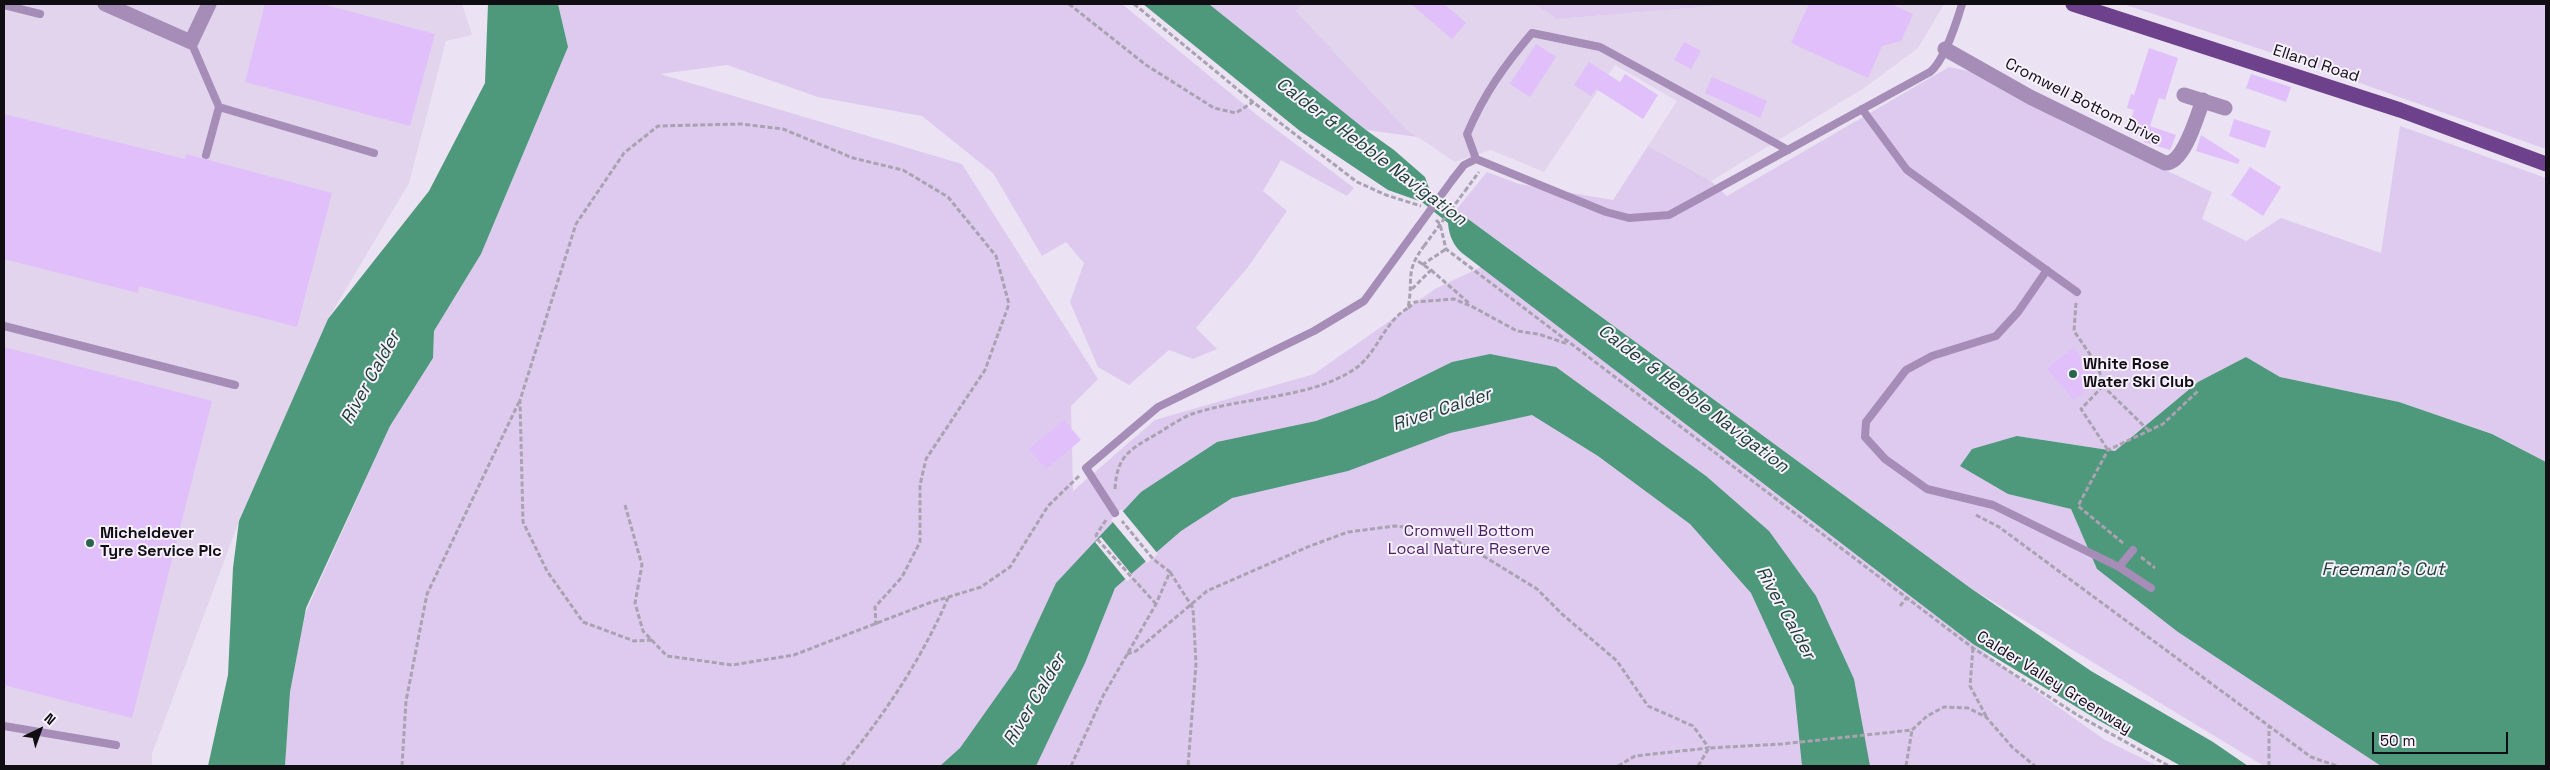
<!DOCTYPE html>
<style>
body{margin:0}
#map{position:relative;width:2550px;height:770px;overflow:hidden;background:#ebe2f3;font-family:"Space Grotesk",sans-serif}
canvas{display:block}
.frame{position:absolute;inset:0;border:5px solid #100d13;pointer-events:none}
.north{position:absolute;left:15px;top:705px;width:50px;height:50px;-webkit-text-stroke:4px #f7f0fd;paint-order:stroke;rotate:42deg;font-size:14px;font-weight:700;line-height:20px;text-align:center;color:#100d13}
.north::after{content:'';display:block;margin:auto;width:18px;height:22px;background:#100d13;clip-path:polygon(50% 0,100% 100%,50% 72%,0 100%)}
.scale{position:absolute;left:2372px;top:732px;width:136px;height:22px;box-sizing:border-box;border:2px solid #100d13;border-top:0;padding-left:6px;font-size:15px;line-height:18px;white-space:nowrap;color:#100d13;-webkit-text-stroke:4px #f7f0fd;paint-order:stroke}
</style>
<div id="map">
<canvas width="2550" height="770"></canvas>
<div class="frame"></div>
<div class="north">N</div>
<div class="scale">50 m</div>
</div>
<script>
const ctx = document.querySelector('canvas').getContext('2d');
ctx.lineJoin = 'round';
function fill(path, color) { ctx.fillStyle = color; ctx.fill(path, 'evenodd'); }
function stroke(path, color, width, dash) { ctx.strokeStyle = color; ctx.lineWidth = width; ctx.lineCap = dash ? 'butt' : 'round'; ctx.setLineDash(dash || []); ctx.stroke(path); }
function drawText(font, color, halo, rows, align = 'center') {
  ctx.font = font + ' "Space Grotesk",sans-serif'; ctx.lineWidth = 4; ctx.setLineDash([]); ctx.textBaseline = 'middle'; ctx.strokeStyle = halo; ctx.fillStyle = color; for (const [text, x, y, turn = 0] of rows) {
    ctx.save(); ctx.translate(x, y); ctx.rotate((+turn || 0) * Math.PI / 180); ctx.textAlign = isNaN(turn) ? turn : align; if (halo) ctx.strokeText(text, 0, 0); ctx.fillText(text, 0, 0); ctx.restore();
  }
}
fill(new Path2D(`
 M4,4H462L472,35L446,41L409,183L328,319L239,521L152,754V766H4Z
 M1302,4H1535L1557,19L1740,4H1942L1943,6L1918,48L1864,88L1711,181L1648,146L1677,101L1615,65L1544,172L1491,150L1455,162L1406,129L1296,11Z`), '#e1d4ec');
fill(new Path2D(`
 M558,4H1122L1257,115L1354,188L1347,196L1281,160L1263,191L1287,211L1248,267L1196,328L1217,349L1193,359L1169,350L1129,385L1098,367L1070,302L1084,263L1066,242L1042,256L993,173L922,116L818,97L727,65L660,74L962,164L1098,379L1071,406L1073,491L1155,420L1314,374L1435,289L1481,267L2023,682L2105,740L2158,766H285L290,692L304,616L390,426L433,358L434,331L481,254L568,47Z
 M1209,4H1302L1296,11L1406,129L1418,137L1366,130Z
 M1535,4H1740L1557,19Z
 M2123,4H2546V149L2309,65Z
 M1949,67L1973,72L2065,123L2212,192L2202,219L2246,241L2281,218L2381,253L2400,126L2546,178V462L2492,434L2399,402L2280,377L2246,357L2198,382L2115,451L2017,436L2009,494L2071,509L2097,569L2297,710L2381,766H2264L1969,587L1456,210L1487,172L1519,184L1613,200L1648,146L1711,181L1727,196Z`), '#decaef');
fill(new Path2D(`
 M488,4H558L568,47L481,254L434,331L433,358L390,426L306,608L290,692L285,766H208L228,675L233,568L239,521L328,319L429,191L485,83Z
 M1143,4H1209L1366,130L1394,150L1425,177L1430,191L1969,587L2091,671L2213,742L2248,766H2181L2098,720L1973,644L1462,253C1453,245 1449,235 1448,223L1422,202L1388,190L1300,131Z
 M1490,354L1556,367L1706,476L1769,531L1816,596L1854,679L1870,766H1802L1794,687L1751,593L1690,524L1598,456L1532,415L1450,433L1348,471L1232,498L1181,531L1115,588L1085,663L1036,766H940L960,748L1016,669L1056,583L1141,492L1217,442L1316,421L1377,399L1452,362Z
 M2246,357L2280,377L2399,402L2492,434L2546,462V766H2381L2178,632L2097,569L2071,509L2008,494L1960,466L1972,449L2017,436L2115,451L2198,382Z`), '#4e987b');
fill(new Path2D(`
 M1121,509L1158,554L1147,563L1111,520Z
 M1101,537L1133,576L1127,581L1095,542Z`), '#ebe2f3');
fill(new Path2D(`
 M265,4H322L435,34L410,126L245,82Z
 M1411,4H1444L1466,23L1452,39Z
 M1809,4H1891L1913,14L1901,41L1882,46L1868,78L1791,43Z
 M1684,42L1701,51L1691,69L1674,60Z
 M1536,44L1556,57L1530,97L1510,84Z
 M2149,48L2178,58L2165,100L2159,98L2150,126L2176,135L2170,150L2144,142L2146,138L2127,132L2134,110L2127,108L2131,94L2134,95Z
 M1589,62L1620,82L1625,74L1658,95L1643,119L1596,89L1591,96L1574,85Z
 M2251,74L2291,87L2286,102L2246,88Z
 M1712,77L1767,101L1760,118L1705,93Z
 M4,114L185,159L186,154L332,193L297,327L139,286L138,293L4,259Z
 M2234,119L2271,131L2265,148L2229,136Z
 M2201,135L2240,160L2238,164L2196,151Z
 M2250,167L2281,187L2263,216L2231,195Z
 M4,347L212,401L132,718L4,685Z
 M2073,348L2099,378L2074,400L2047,369Z
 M1064,420L1081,440L1046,469L1029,449Z`), '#e0bffa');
stroke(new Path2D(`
 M1069,4L1146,65L1214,108L1236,113L1253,102
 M1134,4L1253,102L1357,182L1386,195L1421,206
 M1465,191L1479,172
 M1436,220L1440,224L1446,249L1973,648L2079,716L2169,766
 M1422,265L1446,249
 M1431,270L1470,304
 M1412,289L1431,270L1415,259
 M2076,303L2074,331L2098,366L2103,386L2149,431
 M1408,308L1415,302L1454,299L1473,307L1517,331L1538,334L1568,344
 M2103,386L2081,409L2108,450
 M1115,489C1117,456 1129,450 1155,435C1167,428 1179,419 1192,414C1242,397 1305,399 1350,372C1377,357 1382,323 1408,308C1414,278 1404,273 1424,246
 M625,505L642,565L635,603L643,631L667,656L732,665L794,655L929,603L981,587L1010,567L1048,506L1079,476
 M1976,515L1999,527L2311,757L2337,766
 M1106,520L1096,535L1098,540L1156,604
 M2123,543L2078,506L2108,450L2163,424L2199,390
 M2141,557L2155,568
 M1170,572L1193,608L1196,664L1188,766
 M1900,606L1907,597
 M652,640L634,641L583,622L547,571L523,522L520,400L576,224L624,153L658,126L741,124L783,129L853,158L903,170L948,197L996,256L1009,304L985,370L926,459L920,485V542L902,577L875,607L876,625
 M1973,648L1970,686L1986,716
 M1127,654L1136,651L1207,591L1310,546L1348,532L1395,526L1437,531L1472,549L1537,589L1562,614L1617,661L1648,706L1693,726L1709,748
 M402,766L406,701L427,594L519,402
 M842,766C884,716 922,658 948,598
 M1071,766L1103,696L1156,604L1170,572L1153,559L1122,521
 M1618,766L1635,756L1708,748
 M1698,766L1709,748L1782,744L1912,730L1927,716L1944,707L1968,708L1986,717L2013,748L2035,766
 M1906,766L1912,730
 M2269,766V727`), '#a9a2b0', 3, [5, 2.5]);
stroke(new Path2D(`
 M4,5L40,14
 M191,42L219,107L374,153
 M1862,109L1907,170L2077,292
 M206,155L219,107
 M1476,159L1467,134C1484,94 1504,66 1532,33L1600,47L1788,150
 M1453,179L1464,165L1476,159L1606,212L1629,218L1669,215L1930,72C1944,61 1957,21 1962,4
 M2047,270L2018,312L1996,336L1932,356L1906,370L1866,422L1865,437L1885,459L1927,489L1993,505L2119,567L2133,550
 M4,326L235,385
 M1115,513L1086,468L1158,407L1314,331L1364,301L1418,227
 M2119,567L2151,588
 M4,726L116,745`), '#a58db7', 8);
stroke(new Path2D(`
 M105,4L191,42L209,4
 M1945,49L2030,97L2165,163C2184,164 2197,116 2203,100
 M2184,95L2225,108`), '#a58db7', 15);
stroke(new Path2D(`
 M2073,4L2400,110L2546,164`), '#6e418c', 15);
stroke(new Path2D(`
 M1424,246L1465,191`), '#a9a2b0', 3, [5, 2.5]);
stroke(new Path2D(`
 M1418,227L1453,179`), '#a58db7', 8);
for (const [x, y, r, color] of [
 [2073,374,5,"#29644e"],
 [90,543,5,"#29644e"]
]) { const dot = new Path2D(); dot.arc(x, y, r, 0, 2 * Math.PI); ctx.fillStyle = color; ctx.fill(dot); stroke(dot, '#f7f0fd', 2); }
drawText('16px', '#100d13', '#f7f0fd', [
 ["Elland Road",2316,64,18],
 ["Cromwell Bottom Drive",2083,102,27],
 ["Calder Valley Greenway",2054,683,32]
]);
drawText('bold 16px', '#100d13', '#f7f0fd', [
 ["White Rose",2083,365],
 ["Water Ski Club",2083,383],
 ["Micheldever",100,534],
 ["Tyre Service Plc",100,552]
], 'left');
drawText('16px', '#491f63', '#f7f0fd', [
 ["Cromwell Bottom",1469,532],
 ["Local Nature Reserve",1469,550]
]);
drawText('italic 18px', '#1a3c2f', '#f7f0fd', [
 ["Calder & Hebble Navigation",1371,152,37],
 ["River Calder",371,378,-61],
 ["Calder & Hebble Navigation",1693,399,37],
 ["River Calder",1442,410,-18],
 ["Freeman's Cut",2383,570],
 ["River Calder",1785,613,61],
 ["River Calder",1035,700,-59]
]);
</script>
